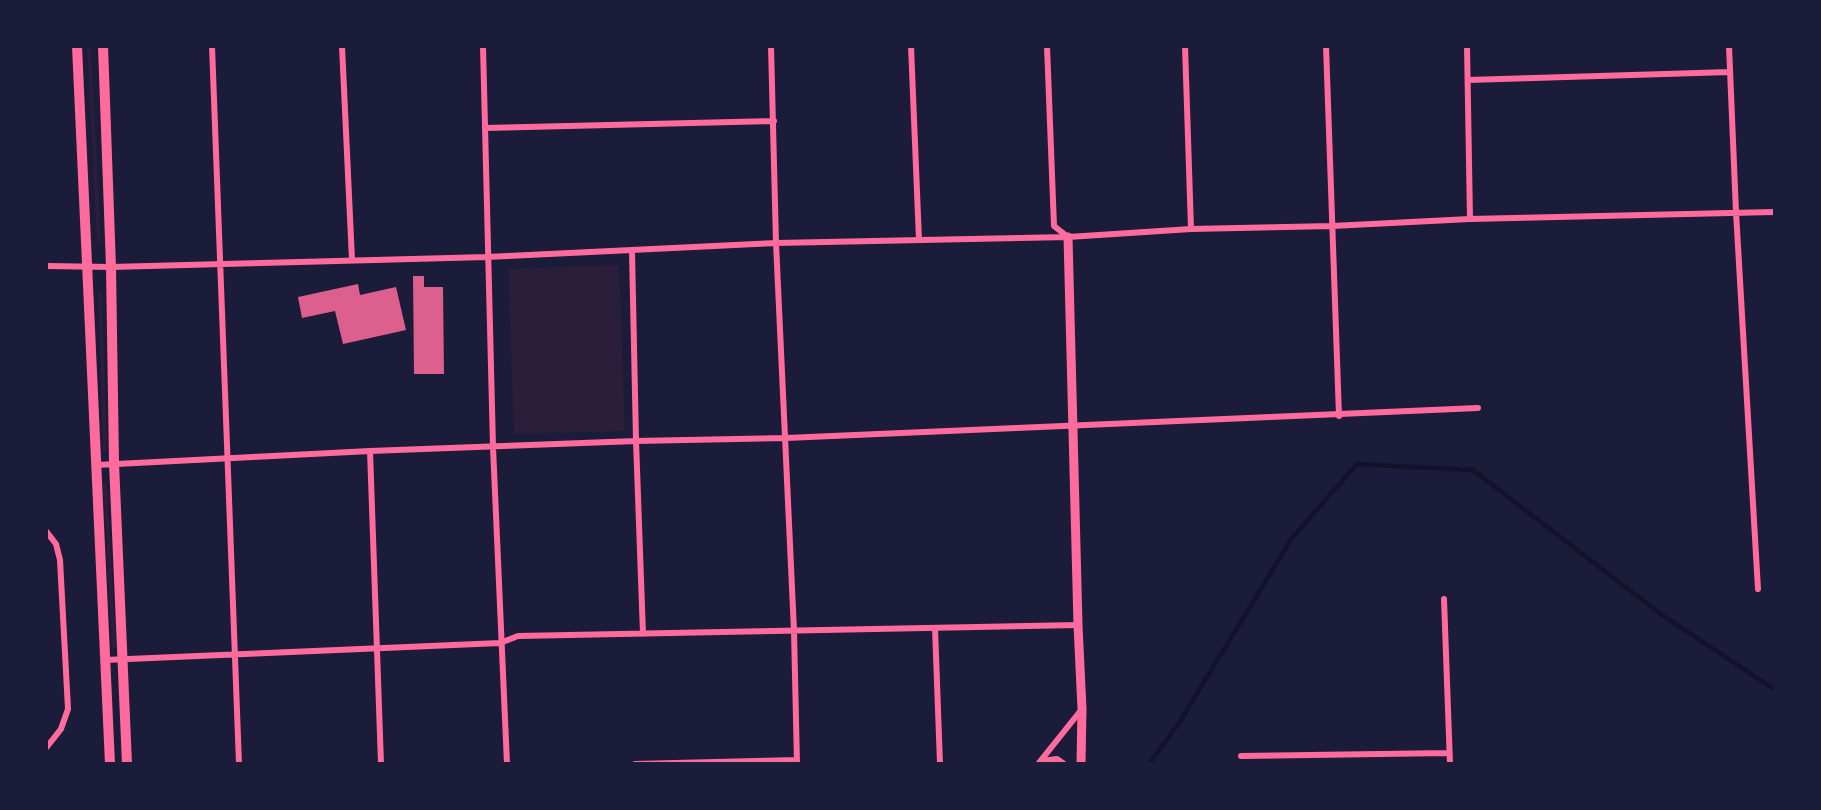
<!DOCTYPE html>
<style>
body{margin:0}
#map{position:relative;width:1821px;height:810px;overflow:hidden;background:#1b1b3a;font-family:"IBM Plex Sans",sans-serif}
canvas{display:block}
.frame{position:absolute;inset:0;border:48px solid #1b1b3a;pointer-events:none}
</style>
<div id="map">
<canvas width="1821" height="810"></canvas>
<div class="frame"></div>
</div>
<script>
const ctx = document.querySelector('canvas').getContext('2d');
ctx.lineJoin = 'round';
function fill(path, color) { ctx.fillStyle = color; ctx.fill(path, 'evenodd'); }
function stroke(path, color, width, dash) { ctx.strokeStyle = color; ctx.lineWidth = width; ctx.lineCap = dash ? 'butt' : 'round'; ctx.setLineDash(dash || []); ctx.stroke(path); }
fill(new Path2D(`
 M87,47H91L101,242L97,243Z
 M619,265L625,431L514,434L508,269Z
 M98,292H102L107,451L103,452Z
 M103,482H107L116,648L112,649Z`), '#2a1e3b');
stroke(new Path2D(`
 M1149,764L1179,723L1292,538L1357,464L1473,470L1662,615L1774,689`), '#12122b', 4.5);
fill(new Path2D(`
 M413,276H424V287H443L444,374H414Z
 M358,284L360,295L396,287L406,330L343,344L335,311L302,318L298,297Z`), '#dd5f8e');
stroke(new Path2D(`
 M212,46L239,764
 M342,46L352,260
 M483,46L493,447L507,764
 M771,46L776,243L794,631L797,764
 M911,46L919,240
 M1047,46L1054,226L1068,237
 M1185,46L1191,229
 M1326,46L1339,416
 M1467,46L1470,219
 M1729,46L1736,212L1758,589
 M1468,80L1730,72
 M485,128L774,121
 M632,251L636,441L643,634
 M46,266L111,267L487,257L776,243L1068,237L1191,229L1332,226L1470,219L1774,212
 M370,451L381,764
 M97,465L370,451L636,441L786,438L1478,408
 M46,531L56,544L60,560L68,709L61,729L46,748
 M1444,599L1450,764
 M935,628L940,764
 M105,660L500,643L518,636L1078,625
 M1241,756L1449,753
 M1041,761L1057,759L1064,764
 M635,764L796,760
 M1038,764L1082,709`), '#ff6b9d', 6);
stroke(new Path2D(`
 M1068,237L1078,625L1082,709L1081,764`), '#ff6b9d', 9);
stroke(new Path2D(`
 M77,46L110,764
 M103,46L111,267L114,463L127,764`), '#ff6b9d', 10);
</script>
